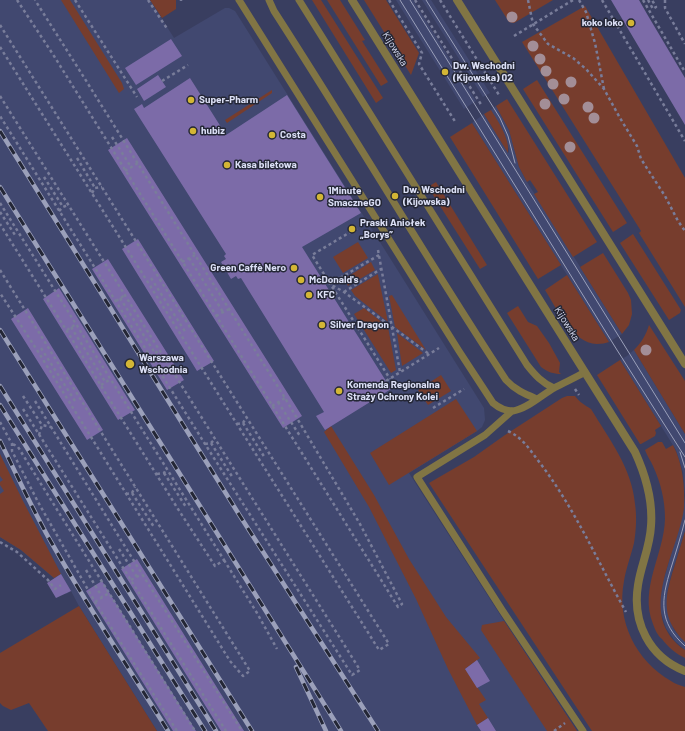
<!DOCTYPE html>
<meta charset="utf-8">
<style>
body{margin:0}
canvas{display:block;background:#393e60}
</style>
<canvas width="685" height="731"></canvas>
<script>
const ctx = document.querySelector('canvas').getContext('2d');
ctx.lineJoin = 'round';
function fill(path, color) { ctx.fillStyle = color; ctx.fill(path, 'evenodd'); }
function stroke(path, color, width, dash) { ctx.strokeStyle = color; ctx.lineWidth = width; ctx.lineCap = dash ? 'butt' : 'round'; ctx.setLineDash(dash || []); ctx.stroke(path); }
function drawText(font, color, halo, rows, align = 'center') {
  ctx.font = font + ' Barlow,sans-serif'; ctx.lineWidth = 3; ctx.setLineDash([]); ctx.textBaseline = 'middle'; ctx.strokeStyle = halo; ctx.fillStyle = color; for (const [text, x, y, turn = 0] of rows) {
    ctx.save(); ctx.translate(x, y); ctx.rotate((+turn || 0) * Math.PI / 180); ctx.textAlign = isNaN(turn) ? turn : align; if (halo) ctx.strokeText(text, 0, 0); ctx.fillText(text, 0, 0); ctx.restore();
  }
}
fill(new Path2D(`
 M0,0H150L174,38L225,8H229L235,11L484,408L485,420L482,427L477,431L409,473L504,621L577,731H157L79,606L71,591L66,594L56,577L54,578L21,550L0,537Z
 M396,0H413L476,101L464,109Z
 M422,0H431L490,93L483,97Z
 M496,106L509,130L519,167L527,182L622,334L609,342L472,123L484,114L508,153L509,152V149L503,131L491,110Z
 M634,350L685,434V531L670,579L667,594V602L670,620L674,630L685,642V650L675,641L666,628L661,613L660,605L662,585L683,513L685,495L683,472L676,450L620,360L627,356Z`), '#414870');
fill(new Path2D(`
 M61,0H70L122,83L124,89L119,93Z
 M150,0H176V9L162,18Z
 M312,0H321L383,98L376,103Z
 M327,0H340L365,40L362,41L388,82L381,86Z
 M364,0H386L419,53L411,75Z
 M495,0H553L514,23L509,22Z
 M585,6L685,178V307L639,233L641,231L522,42Z
 M537,80L627,223L613,232L523,89Z
 M272,90V93L227,123L225,120Z
 M507,99L597,242L573,257L534,194L538,192L530,180L527,182L519,167L509,130L496,106Z
 M491,110C498,121 510,139 508,153L484,114Z
 M472,123L561,265L538,279L450,137Z
 M436,182L487,265L480,269L428,187Z
 M633,234L681,310L680,313L669,320L620,243Z
 M358,242L368,258L343,273L333,257Z
 M603,253L628,293L631,300L632,314L629,325L622,334L580,267Z
 M371,262L375,270L348,286L344,279Z
 M378,274V275L388,322L355,296L351,290Z
 M567,275L609,342C606,343 601,344 597,344C572,343 557,309 545,290Z
 M392,295L426,350L395,327L389,296Z
 M518,306L528,322L537,326L549,343L560,363L559,372L561,374C553,374 548,372 541,367L507,313Z
 M364,308L388,327L396,370L391,373L354,314Z
 M649,325L685,381V434L634,350C641,343 646,335 649,325Z
 M397,333L423,353L402,366Z
 M620,360L661,426L655,430L656,433L655,436L641,444H640L597,375Z
 M441,375L451,391L428,405L418,390Z
 M567,396H575C579,402 585,405 591,409C609,439 632,468 635,504C637,517 636,531 634,543C631,556 626,568 624,581C616,621 636,661 671,681C675,684 680,685 685,687V731H592L429,483L474,457L505,435L562,398Z
 M456,399L477,431L389,485L370,453Z
 M331,426L374,495L409,559L446,617L480,658L465,669L486,700L479,704L488,718L477,725L448,669L416,599L369,507L324,432Z
 M658,442H662L666,449L673,445C683,464 685,487 684,508C678,554 634,615 685,650V658C676,654 668,647 662,639C657,635 655,629 653,624C639,588 664,555 665,519C665,501 661,483 653,466C651,461 647,456 645,450Z
 M0,454L23,501L61,574L54,578L21,550L0,537V494L4,491L0,485V482L3,480L0,476Z
 M685,531V642C658,616 666,593 676,561C679,551 682,541 685,531Z
 M79,606L157,731H48L29,703L11,710L3,706L0,703V653Z
 M504,621L577,731H547L481,630L482,625Z`), '#773d2d');
fill(new Path2D(`
 M611,0H639L647,14L685,78V125Z
 M171,39L182,56L136,85L125,68Z
 M158,75L166,87L144,101L137,89Z
 M190,78L226,135L287,95L361,213L302,247L391,389L325,430L316,416L324,412L241,278L238,279L236,276L231,279L221,262L226,259L224,256L226,254L134,109L142,104L144,108Z
 M127,138L302,416L283,428L108,150Z
 M138,239L214,361L197,371L122,249Z
 M108,259L184,380L167,390L92,269Z
 M59,288L135,410L118,420L43,299Z
 M28,308L103,430L87,440L11,319Z
 M137,559L244,731H221L121,569Z
 M61,574L71,591L56,598L47,583Z
 M102,581L196,731H173L86,591Z
 M477,660L490,681L477,688L465,669Z
 M488,718L496,731H481L477,725Z`), '#7c6ba8');
stroke(new Path2D(`
 M17,0L54,56L398,607L402,604L360,524L285,398L195,255L85,79L35,0
 M75,0L137,97
 M148,0L168,30
 M389,0L422,53L419,64L456,123
 M415,0L482,106
 M440,0L499,95
 M528,0L533,24L548,44L573,58L586,69L604,89L620,118L637,146L641,159L665,196L678,221L685,231
 M579,0L586,12L595,43L604,89
 M602,0L685,141
 M643,0L685,72
 M648,0L653,9L656,7L652,0
 M665,0V8L685,44
 M181,1V0
 M0,25L389,644L379,650L0,47
 M514,36L573,0
 M162,81L188,65
 M0,96L360,670L352,675L205,444L0,116
 M112,137L131,167
 M77,158L95,188
 M125,171L138,163
 M44,177L63,207
 M92,193L95,188L102,187
 M0,203L224,560L215,566L178,509L0,224
 M59,211L63,207L68,205
 M0,212L15,235
 M362,225L312,255L390,379
 M378,250L400,372
 M379,255L330,284L344,292L429,354
 M189,258L223,312
 M182,262L195,255
 M0,270L250,671L243,676L230,661L37,350L0,293
 M151,278L186,333
 M344,292L381,269
 M120,298L155,353
 M116,301L125,295
 M216,316L229,309
 M71,327L106,383
 M67,330L76,324
 M41,348L75,401
 M150,356L160,350
 M386,381L439,348
 M101,385L111,379
 M575,389L579,395
 M23,396L42,425
 M35,401L142,574L242,731
 M278,402L300,436
 M272,406L285,398
 M433,408L464,389
 M23,409L226,731
 M0,422L12,444V451L38,502L95,602L177,731
 M243,423L265,458
 M237,424L243,423L246,418
 M508,431C523,438 530,450 540,463C575,509 598,562 626,612
 M39,435L42,425L51,427
 M211,443L233,478
 M13,444L18,447L195,731
 M205,444L211,443L215,439
 M164,473L186,507
 M157,474L164,473L167,468
 M132,493L154,527
 M126,494L132,493L135,487
 M0,542L17,552L48,580L55,589L61,585
 M119,549L137,577
 M224,560L257,613L277,649
 M86,570L102,597
 M131,580L142,574
 M95,602L109,593
 M554,731L565,723`), '#797d9a', 2.5, [3, 3]);
stroke(new Path2D(`
 M239,0L459,351L493,403C499,408 506,411 513,411C527,409 542,395 554,388C565,382 575,378 585,372
 M269,0L274,11C353,133 426,258 506,380C515,390 525,394 537,399
 M299,0L527,365C535,375 542,383 554,388
 M512,411L485,435L417,477L502,610L583,731`), '#817544', 7);
stroke(new Path2D(`
 M352,0L473,194L635,452C646,476 653,500 651,526C650,547 641,565 638,585C632,622 649,657 685,671
 M457,0L685,364`), '#817544', 8);
stroke(new Path2D(`
 M400,0L617,350L685,457
 M410,0L685,443
 M426,0L500,118L508,136L515,163
 M680,452L685,468
 M685,520C681,536 676,552 671,568C661,600 658,622 685,646`), '#9ba0ba', 1);
const rail = new Path2D(`
 M0,131L240,516L378,731
 M0,187L341,731
 M0,330L252,731
 M0,386L216,731
 M0,405L205,731
 M0,441C18,477 34,513 54,547C90,610 130,670 168,731
 M296,667L326,731`);
stroke(rail, '#9ba0ba', 4.5);
stroke(rail, '#242736', 3, [9]);
ctx.fillStyle = '#a38e97';
for (const [x, y] of [
 [512,17],
 [533,46],
 [540,59],
 [546,71],
 [571,82],
 [553,84],
 [564,99],
 [545,104],
 [588,107],
 [594,118],
 [570,147],
 [646,350]
]) { ctx.beginPath(); ctx.arc(x, y, 5.5, 0, 2 * Math.PI); ctx.fill(); }
for (const [x, y, r, color] of [
 [631,23,4,"#d3b635"],
 [445,72,4,"#d3b635"],
 [191,100,4,"#d3b635"],
 [193,131,4,"#d3b635"],
 [272,135,4,"#d3b635"],
 [227,165,4,"#d3b635"],
 [395,196,4,"#d3b635"],
 [320,197,4,"#d3b635"],
 [352,229,4,"#d3b635"],
 [294,268,4,"#d3b635"],
 [301,280,4,"#d3b635"],
 [309,295,4,"#d3b635"],
 [322,325,4,"#d3b635"],
 [130,364,5,"#d3b635"],
 [339,391,4,"#d3b635"]
]) { const dot = new Path2D(); dot.arc(x, y, r, 0, 2 * Math.PI); ctx.fillStyle = color; ctx.fill(dot); stroke(dot, '#242736', 1.5); }
drawText('bold 10px', '#dce0f6', '#242736', [
 ["koko loko",623,23,"right"],
 ["Dw. Wschodni",453,66],
 ["(Kijowska) 02",453,78],
 ["Super-Pharm",199,100],
 ["hubiz",201,131],
 ["Costa",280,135],
 ["Kasa biletowa",235,165],
 ["Dw. Wschodni",403,190],
 ["(Kijowska)",403,202],
 ["1Minute",328,191],
 ["SmaczneGO",328,203],
 ["Praski Aniołek",360,223],
 ["„Borys”",360,235],
 ["Green Caffè Nero",286,268,"right"],
 ["McDonald's",309,280],
 ["KFC",317,295],
 ["Silver Dragon",330,325],
 ["Warszawa",139,358],
 ["Wschodnia",139,370],
 ["Komenda Regionalna",347,385],
 ["Straży Ochrony Kolei",347,397]
], 'left');
drawText('10px', '#dce0f6', '#242736', [
 ["Kijowska",395,49,58],
 ["Kijowska",567,324,58]
]);
</script>
